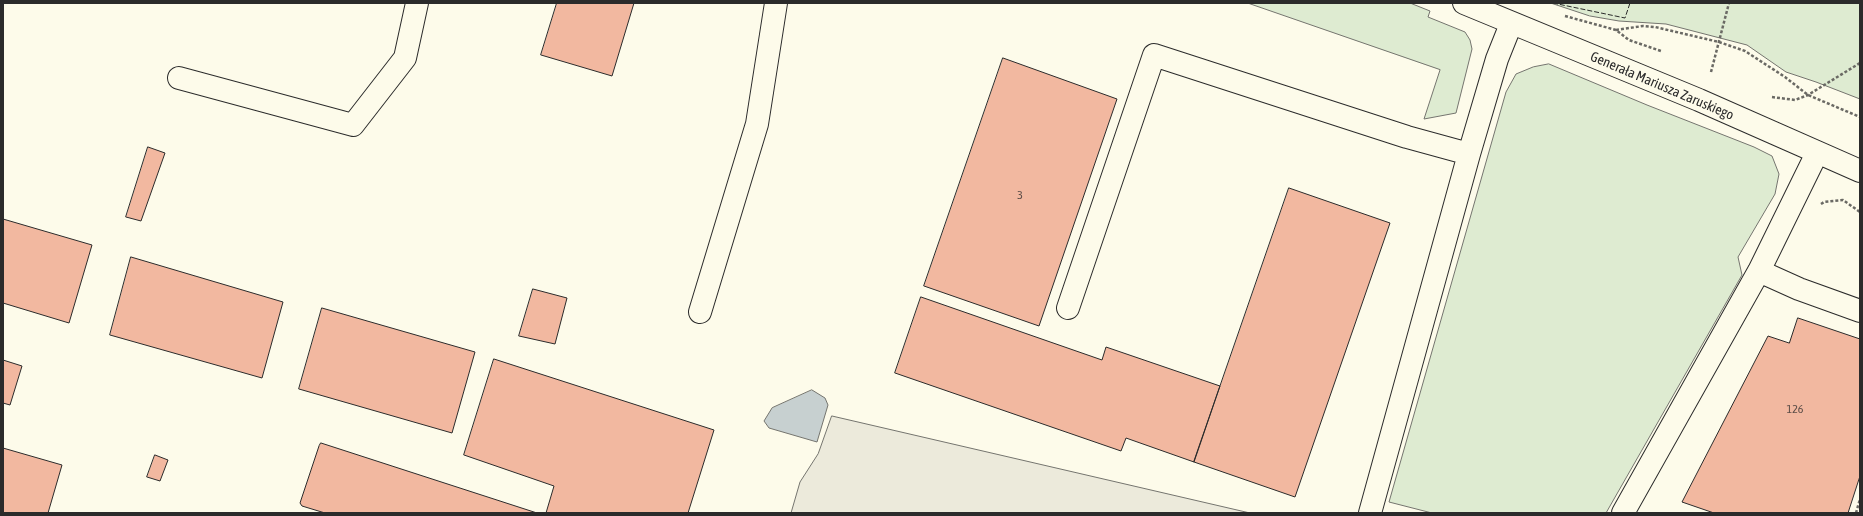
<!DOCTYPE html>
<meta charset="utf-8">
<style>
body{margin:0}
#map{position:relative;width:1863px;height:516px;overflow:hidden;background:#fdfbea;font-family:"Asap Condensed",sans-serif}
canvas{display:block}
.frame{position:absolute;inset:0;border:4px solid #2b2b2b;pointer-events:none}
</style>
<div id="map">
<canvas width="1863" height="516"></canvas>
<div class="frame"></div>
</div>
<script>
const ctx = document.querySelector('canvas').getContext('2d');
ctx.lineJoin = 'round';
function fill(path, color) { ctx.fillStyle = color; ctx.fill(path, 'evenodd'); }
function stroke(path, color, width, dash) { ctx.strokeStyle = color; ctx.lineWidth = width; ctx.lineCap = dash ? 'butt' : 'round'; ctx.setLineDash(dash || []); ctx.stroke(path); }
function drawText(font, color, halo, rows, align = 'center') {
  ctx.font = font + ' "Asap Condensed",sans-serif'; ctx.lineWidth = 3; ctx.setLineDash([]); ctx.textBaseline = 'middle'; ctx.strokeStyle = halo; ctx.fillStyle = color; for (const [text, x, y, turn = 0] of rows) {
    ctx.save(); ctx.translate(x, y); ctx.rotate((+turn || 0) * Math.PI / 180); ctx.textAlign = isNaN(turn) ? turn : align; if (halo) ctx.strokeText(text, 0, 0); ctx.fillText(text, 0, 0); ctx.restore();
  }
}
const green = new Path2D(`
 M1248,3H1410L1430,11L1428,17L1465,32L1470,40L1472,49L1456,113L1424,119L1440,70Z
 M1551,3H1860V99L1816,82L1786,72L1747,45L1666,24L1619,21L1590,16Z
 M1549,64L1647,105L1754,147L1772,156L1779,174L1775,194L1738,257L1742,275L1606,513H1432L1389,502L1506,92L1516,74L1533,67Z`);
fill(green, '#deebd1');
stroke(green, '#74746e', 1);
const parking = new Path2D(`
 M832,416L1250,513H791L800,482L818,454Z`);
fill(parking, '#eceadb');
stroke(parking, '#74746e', 1);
const water = new Path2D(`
 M812,390L825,398L828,405L817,442L769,428L764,421L772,408Z`);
fill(water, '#c7d0d0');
stroke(water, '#74746e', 1);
const building = new Path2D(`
 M557,3H634L612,76L541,55Z
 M1003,58L1117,99L1039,326L924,286Z
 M148,147L165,153L141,221L126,217Z
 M1289,188L1390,223L1295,497L1194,462Z
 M3,219L92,245L69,323L3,303Z
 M131,257L283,302L262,378L110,335Z
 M533,289L567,298L555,344L519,336Z
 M921,297L1102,360L1106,347L1220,386L1194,462L1126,438L1121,451L895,373Z
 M322,308L475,352L452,433L299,389Z
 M1798,318L1860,339V476L1848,513H1714L1682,502L1768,336L1789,343Z
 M494,359L714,430L688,513H546L554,486L464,455Z
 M3,360L22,366L10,405L3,403Z
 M321,443L537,513H325L302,506L300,503L319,446Z
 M3,448L62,465L48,513H3Z
 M155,455L168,460L160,481L147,477Z`);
fill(building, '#f2b8a0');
stroke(building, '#2b2b2b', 1);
const minor = new Path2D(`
 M1464,3L1699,100L1860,171
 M179,78L353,125L405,58L417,3
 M1759,271L1799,289L1860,311
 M1068,308L1154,55L1407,137L1469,154
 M700,312L757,124L776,3
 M1370,513L1469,154L1497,59L1511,24
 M1623,513L1759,271L1817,153`);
stroke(minor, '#2b2b2b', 24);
stroke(new Path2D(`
 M1565,16L1616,30L1629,40L1661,51
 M1616,30L1643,26L1655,27L1719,42L1745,51L1785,77L1808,95L1860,117
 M1711,72L1729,3
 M1772,97L1795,100L1808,95L1860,63
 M1821,204L1824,202L1843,200L1860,212
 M1856,513L1860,499`), '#6a6964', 2.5, [3, 2]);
stroke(minor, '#fdfbea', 22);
stroke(new Path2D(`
 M1553,3L1625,18L1630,3`), '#2b2b2b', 1, [5, 2]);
drawText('12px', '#5d4e48', null, [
 ["3",1020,195],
 ["126",1795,409]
]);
drawText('14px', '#2b2b2b', '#fdfbea', [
 ["Generała Mariusza Zaruskiego",1662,86,23]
]);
</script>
